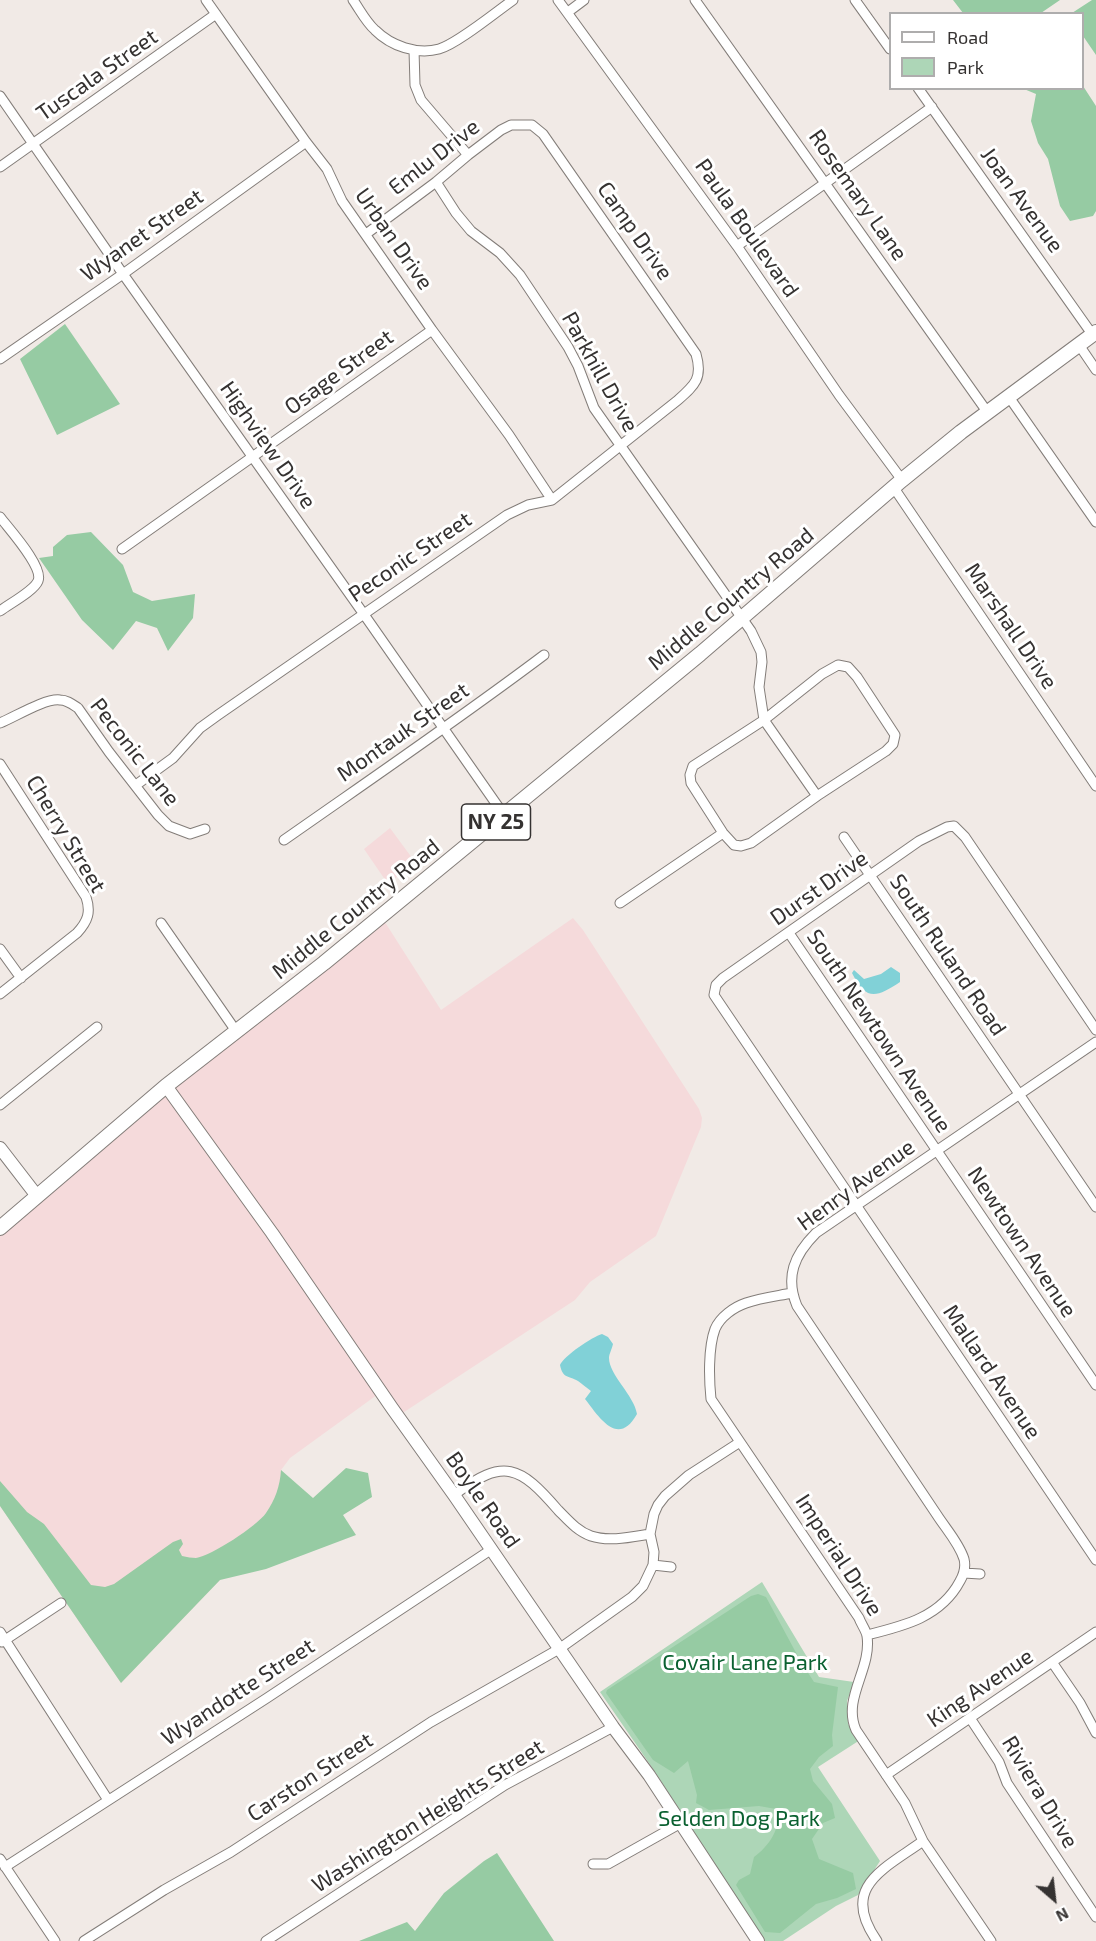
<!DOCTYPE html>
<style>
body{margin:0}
#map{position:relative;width:1096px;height:1941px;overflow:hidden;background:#f1eae6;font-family:"Exo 2",sans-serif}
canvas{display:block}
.legend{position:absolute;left:889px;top:12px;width:195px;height:78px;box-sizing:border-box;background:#fff;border:2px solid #aeadad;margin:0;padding:8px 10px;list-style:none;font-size:18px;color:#353231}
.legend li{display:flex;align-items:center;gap:12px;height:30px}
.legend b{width:30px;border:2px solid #aeadad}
.north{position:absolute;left:1024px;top:1869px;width:60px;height:60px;-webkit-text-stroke:4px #fff;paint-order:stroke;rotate:152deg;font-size:16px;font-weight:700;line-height:24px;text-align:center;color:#353231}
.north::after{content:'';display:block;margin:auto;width:21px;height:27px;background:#353231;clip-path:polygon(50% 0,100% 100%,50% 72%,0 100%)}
</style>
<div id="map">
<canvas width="1096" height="1941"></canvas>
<ul class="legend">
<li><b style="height:8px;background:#fff"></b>Road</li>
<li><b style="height:16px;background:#add6b7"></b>Park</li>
</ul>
<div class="north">N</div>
</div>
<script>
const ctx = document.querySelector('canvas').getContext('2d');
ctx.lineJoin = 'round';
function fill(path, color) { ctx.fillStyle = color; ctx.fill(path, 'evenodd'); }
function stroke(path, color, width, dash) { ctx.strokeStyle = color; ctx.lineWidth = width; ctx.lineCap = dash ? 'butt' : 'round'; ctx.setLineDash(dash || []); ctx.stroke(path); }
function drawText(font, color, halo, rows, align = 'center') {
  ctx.font = font + ' "Exo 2",sans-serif'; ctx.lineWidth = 6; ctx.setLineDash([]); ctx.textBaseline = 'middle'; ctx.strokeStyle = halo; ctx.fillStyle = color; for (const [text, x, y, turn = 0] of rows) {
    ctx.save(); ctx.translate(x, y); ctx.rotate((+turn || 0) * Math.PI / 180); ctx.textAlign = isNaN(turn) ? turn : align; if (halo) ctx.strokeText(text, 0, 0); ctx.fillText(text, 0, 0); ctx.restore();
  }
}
fill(new Path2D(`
 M390,828L415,862L388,884L364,849Z
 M381,916L441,1010L573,918L583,930L699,1109L702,1118L701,1127L656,1236L590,1282L575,1300L398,1416L381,1392L290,1458L281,1470L310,1513L220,1580L121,1683L0,1506V1228Z`), '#f5dadb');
fill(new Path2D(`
 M762,1582L819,1677L854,1682L847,1701L848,1724L860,1740L818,1767L880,1861L858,1895L836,1906L783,1941H765L653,1769L600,1692Z`), '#add6b7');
fill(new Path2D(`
 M953,0H1060L1041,13H963Z
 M1092,0H1096V55L1083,36L1082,14L1072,13Z
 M1083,86L1096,106V211L1093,216L1070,221L1060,206L1048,159L1038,143L1031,121L1036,94L1024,89L1082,88Z
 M65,324L120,404L57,435L20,359Z
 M91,532L123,565L133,592L152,601L195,594L193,618L168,651L157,628L136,621L113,650L82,620L39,558L53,556V547L67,535Z
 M346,1468L368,1473L372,1497L343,1515L356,1535L266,1569L220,1580L121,1683L0,1506V1481L27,1512L44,1524L91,1585L105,1587L114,1584L173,1542L181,1539L183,1544L179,1550L182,1556C187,1557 192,1558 196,1558C211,1556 257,1526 266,1513C275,1500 280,1486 281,1470L313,1498Z
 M758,1594L766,1597L801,1662L814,1682L838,1687L832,1735L833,1746L819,1757L810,1769L813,1781L832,1804L835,1818L823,1823L812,1839L819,1859L853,1873L856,1889L837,1898L816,1904L780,1933L765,1932L736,1885L739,1880L750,1874L754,1857C768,1847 783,1827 776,1809L759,1806L709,1810L696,1803L697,1795L688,1761L674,1773L653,1760L606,1693L607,1690L751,1596Z
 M497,1853L554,1941H359L407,1922L415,1931L444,1893L484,1861Z`), '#96cba3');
fill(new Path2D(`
 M891,967L900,973V982C876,998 866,1001 852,973L854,970L864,979L881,974Z
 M602,1334L608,1337L613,1344C612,1349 609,1354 609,1358C609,1375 634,1395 637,1414C618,1448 599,1417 585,1399L591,1391C586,1387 582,1384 578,1381C568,1375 563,1379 560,1365C564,1356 592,1337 602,1334Z`), '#81d1d7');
const street = new Path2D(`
 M206,0L306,142L327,169L342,201L432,330L509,435L552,500
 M353,0C360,10 366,22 375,30C391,46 417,55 439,49C457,44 496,12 513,0
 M558,0L737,246L839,395L902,480
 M695,0L988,413
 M855,0L890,49
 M568,12L584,0
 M414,50L415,85L421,100L468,155
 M918,88L1092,334
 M0,96L123,274L363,613L504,815
 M0,167L216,14
 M436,182L456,213L471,231L500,253L520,275L568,347L578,366L594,408L751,631L761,652L762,662L759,687L764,720L817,796L751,843L741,846L734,845L723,833L691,783L690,775L693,766L764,720L822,674L838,665L848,667L857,677L895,735L893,744L886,751L817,796
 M737,246L932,107
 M1079,345L1096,370
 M0,359L123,274L306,142
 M1009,397L1096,522
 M894,488L1096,786
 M0,517C9,529 44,567 38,581C34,591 9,604 0,611
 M122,549L432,330
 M0,723C15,717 45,698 60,700C67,700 72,704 78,708L109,752L158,815L169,826L190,834L205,829
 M0,764L86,897C91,912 88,921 77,933L0,994
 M136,785L173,758L200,728L218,715L507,515L528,505L552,500L678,400C695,385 703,378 696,354L543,134L532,125H511L501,130L468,155L436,182L366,234
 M844,837L1096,1207
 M284,840C371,779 459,719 544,655
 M620,903L723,833
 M161,923L236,1031
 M789,933L1096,1385
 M0,949L21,978
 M1096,1030L965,837L954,826L947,827L919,841L723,978L716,985L714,995L1096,1560
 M0,1105L97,1027
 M792,1293C777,1296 760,1298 746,1303C734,1307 720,1317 715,1329C708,1348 709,1380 711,1399L859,1618C861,1624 866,1630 867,1636C872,1669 842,1698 856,1730L905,1803L923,1841L991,1941
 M454,1495C504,1457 520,1466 558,1510C568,1520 577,1531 591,1536C609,1542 631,1537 650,1534
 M653,1565L671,1567
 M964,1573L980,1574
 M0,1632L108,1800
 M867,1635C904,1626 941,1617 960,1581C964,1574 966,1567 964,1559C959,1543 946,1529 937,1515L797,1306C785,1277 794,1255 816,1233L1096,1042
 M2,1642L61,1603
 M1052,1662L1080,1703L1096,1733
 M970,1718L999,1762L1007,1783L1096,1917
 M886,1775L1096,1632
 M0,1859L55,1941
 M593,1864H608L681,1823
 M5,1867L267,1698L492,1549
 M84,1941L164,1890L231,1852L431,1722L559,1649L632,1597L643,1586L653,1565L654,1552L650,1534L654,1514L658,1505L665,1496L689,1475L740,1442
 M266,1941L505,1785L613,1727
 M877,1941C839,1887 884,1869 923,1841`);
const secondary = new Path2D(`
 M166,1086L272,1233L392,1408L454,1495L613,1727L649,1775L758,1941
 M0,1148L37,1196`);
const primary = new Path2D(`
 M0,1228L166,1086L324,963L700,654L902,480L961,432L1096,332`);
stroke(street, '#837d79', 11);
stroke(secondary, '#837d79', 14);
stroke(primary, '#837d79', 16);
stroke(street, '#fff', 9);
stroke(secondary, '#fff', 12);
stroke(primary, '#fff', 14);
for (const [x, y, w] of [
 [496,822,69]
]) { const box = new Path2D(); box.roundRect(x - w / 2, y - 18, w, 36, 4.5); ctx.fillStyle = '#fff'; ctx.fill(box); stroke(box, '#353231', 1.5); }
drawText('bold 21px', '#353231', null, [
 ["NY 25",496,822]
]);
drawText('22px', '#353231', '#fff', [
 ["Tuscala Street",97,75,-35],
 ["Emlu Drive",434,157,-38],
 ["Rosemary Lane",858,195,55],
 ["Joan Avenue",1022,200,54],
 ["Paula Boulevard",747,228,55],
 ["Camp Drive",635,231,55],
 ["Wyanet Street",142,235,-35],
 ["Urban Drive",394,239,55],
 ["Osage Street",339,372,-36],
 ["Parkhill Drive",600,372,61],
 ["Highview Drive",268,445,55],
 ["Peconic Street",410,557,-34],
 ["Middle Country Road",731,599,-40],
 ["Marshall Drive",1011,626,56],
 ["Montauk Street",403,732,-35],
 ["Peconic Lane",135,752,52],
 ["Cherry Street",66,834,59],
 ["Durst Drive",819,888,-35],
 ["Middle Country Road",356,909,-39],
 ["South Ruland Road",948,955,56],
 ["South Newtown Avenue",879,1031,56],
 ["Henry Avenue",856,1185,-36],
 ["Newtown Avenue",1022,1242,56],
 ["Mallard Avenue",992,1372,56],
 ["Boyle Road",483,1500,55],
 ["Imperial Drive",839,1555,57],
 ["King Avenue",980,1688,-34],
 ["Wyandotte Street",238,1692,-33],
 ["Carston Street",310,1777,-33],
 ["Riviera Drive",1040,1792,59],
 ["Washington Heights Street",428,1816,-32]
]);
drawText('22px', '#0b6131', '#fff', [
 ["Covair Lane Park",745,1663],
 ["Selden Dog Park",739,1819]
]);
</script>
